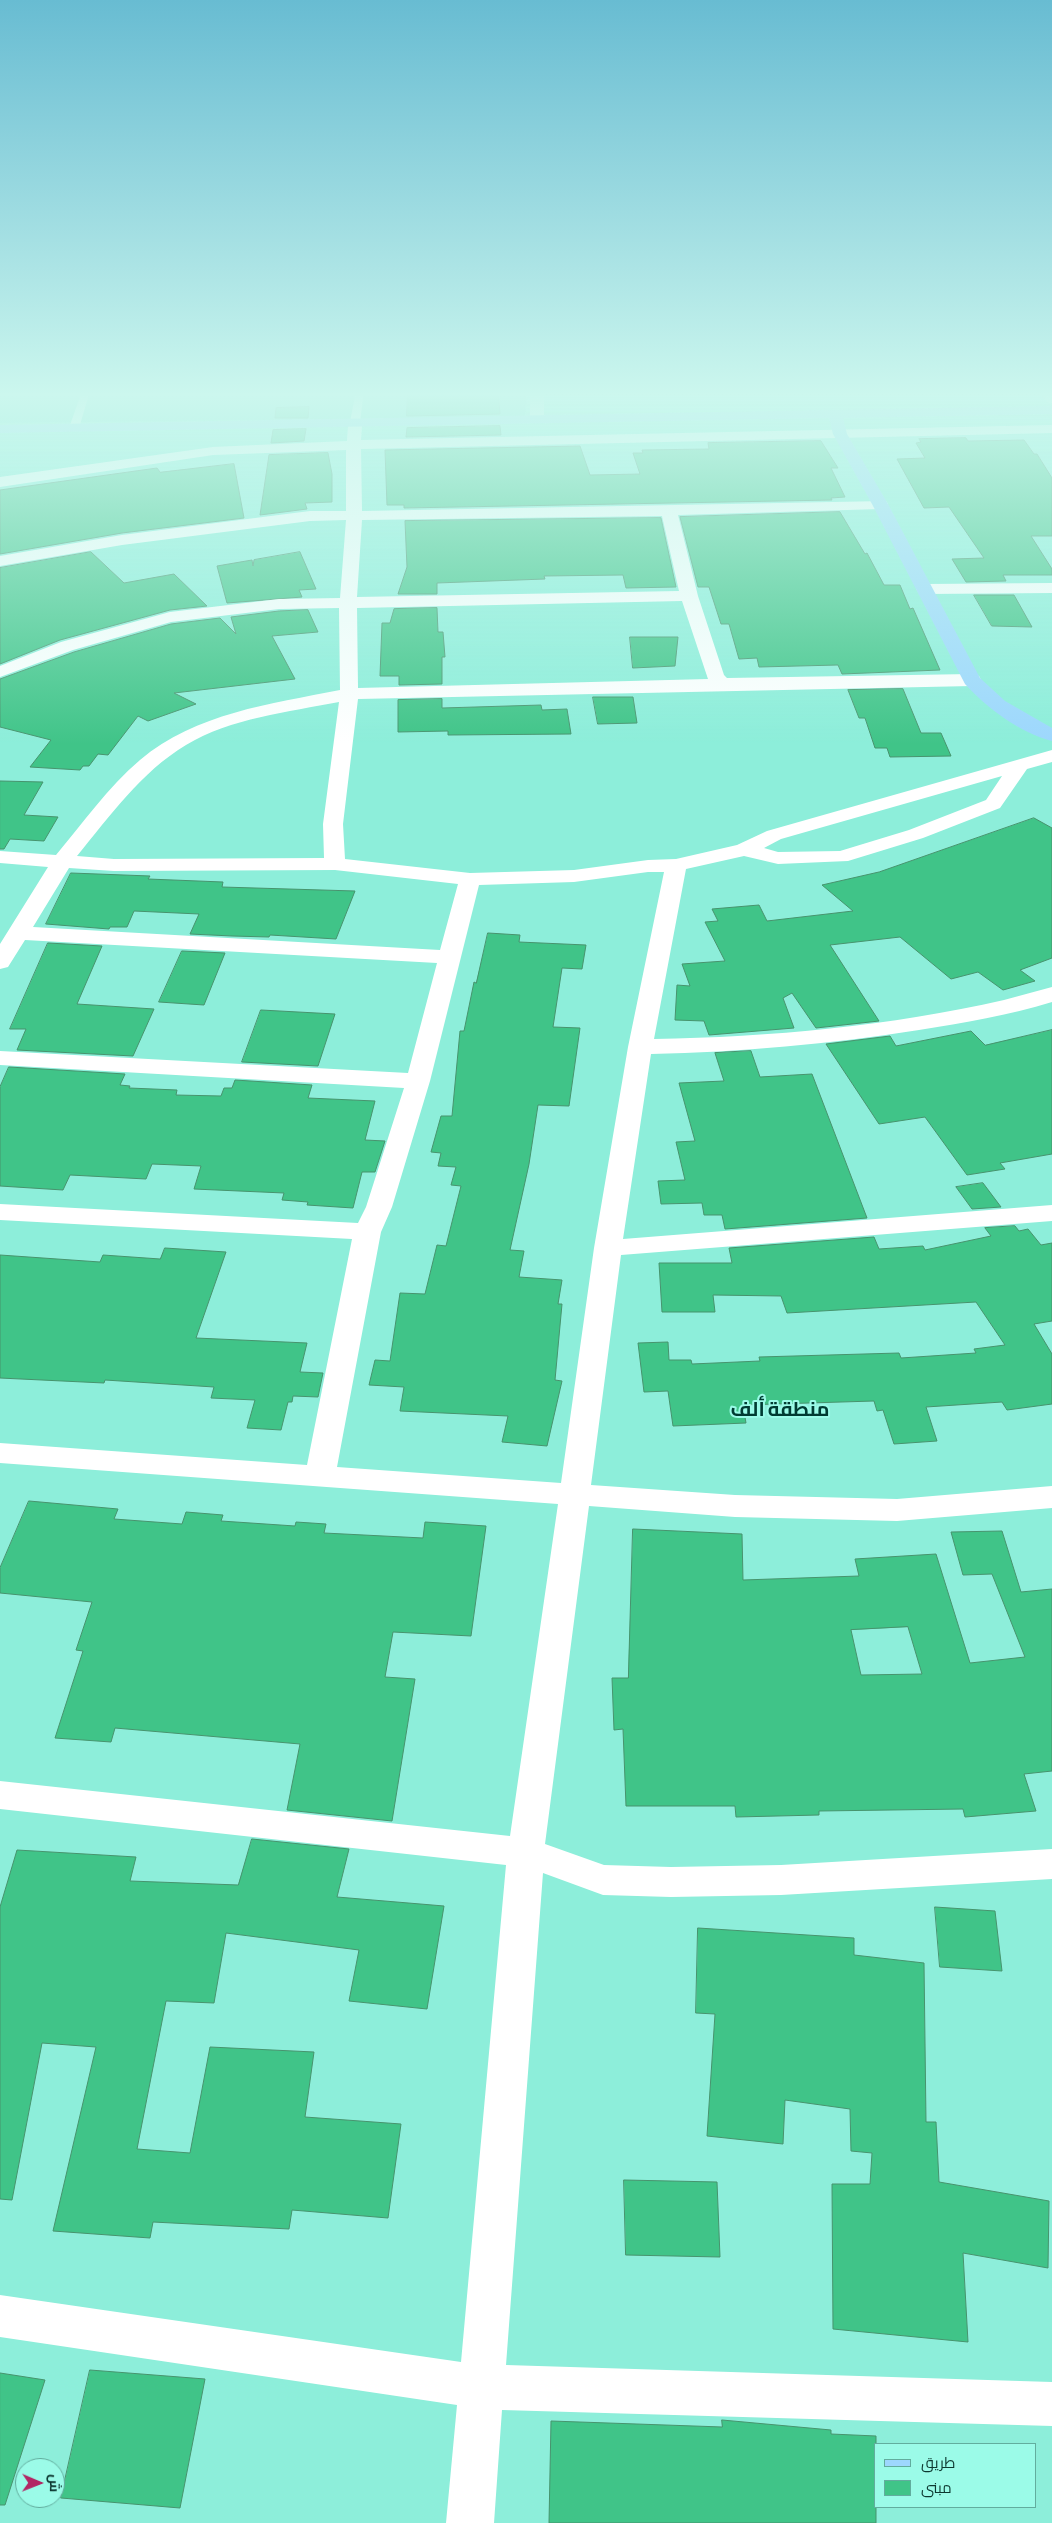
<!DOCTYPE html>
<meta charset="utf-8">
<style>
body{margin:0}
#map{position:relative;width:1052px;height:2523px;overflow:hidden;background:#8deeda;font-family:"Alegreya Sans",Cairo,sans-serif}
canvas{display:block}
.legend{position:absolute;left:874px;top:2443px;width:162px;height:65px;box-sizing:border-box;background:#9bfbe8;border:1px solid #62ad9e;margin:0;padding:6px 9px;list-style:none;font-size:15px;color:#0d3830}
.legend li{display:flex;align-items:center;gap:10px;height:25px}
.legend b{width:25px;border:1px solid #62ad9e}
.north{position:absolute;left:15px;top:2458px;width:50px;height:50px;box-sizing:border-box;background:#9bfbe8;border:1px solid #62ad9e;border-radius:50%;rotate:91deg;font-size:14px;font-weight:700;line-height:20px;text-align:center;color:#0d3830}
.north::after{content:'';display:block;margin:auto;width:18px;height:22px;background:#b22764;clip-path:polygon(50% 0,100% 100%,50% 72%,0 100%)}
</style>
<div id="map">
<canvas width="1052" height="2523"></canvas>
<ul class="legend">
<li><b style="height:6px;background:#9dd7fd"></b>طريق</li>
<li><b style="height:14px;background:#40c488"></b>مبنى</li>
</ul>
<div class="north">ش</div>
</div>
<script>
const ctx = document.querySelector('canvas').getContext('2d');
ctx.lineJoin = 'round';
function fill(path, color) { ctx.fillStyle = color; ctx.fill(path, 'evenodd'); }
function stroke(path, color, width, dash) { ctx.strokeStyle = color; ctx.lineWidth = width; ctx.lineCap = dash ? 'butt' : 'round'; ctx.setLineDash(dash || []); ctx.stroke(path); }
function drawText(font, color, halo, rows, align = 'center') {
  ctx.font = font + ' "Alegreya Sans",Cairo,sans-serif'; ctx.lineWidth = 4; ctx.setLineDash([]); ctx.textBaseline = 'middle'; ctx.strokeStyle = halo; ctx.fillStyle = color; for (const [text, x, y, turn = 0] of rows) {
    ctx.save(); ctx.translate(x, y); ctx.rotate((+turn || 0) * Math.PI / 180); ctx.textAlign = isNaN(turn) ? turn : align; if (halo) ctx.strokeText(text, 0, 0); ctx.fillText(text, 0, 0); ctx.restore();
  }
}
fill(new Path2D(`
 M0,391H527L525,417L0,423Z`), '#77e4cf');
const building = new Path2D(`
 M408,391H498L500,414L407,416Z
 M309,407L308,418H275L276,408Z
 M500,426L501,435L406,437L407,428Z
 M306,429L304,441L271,443L273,430Z
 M966,438L968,441L1024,440L1034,454H1037L1052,478V536H1031L1052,569V575H1003L1006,581L966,582L952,559L984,558L949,507L924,508L897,459L925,458L916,443L921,442L919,439Z
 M821,441L838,468H831L845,497L831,498L832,500L404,508V505H387L385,450L580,446L590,475L640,474L633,453H643L642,450L709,449L708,443Z
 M328,453L332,474V502L305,503L307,509L260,515L269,455Z
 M234,464L244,518L122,533L0,554V490L157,468L160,472Z
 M840,512L865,554L867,553L884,585H900L910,609L913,608L940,670L842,674L838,665L759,667L757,658L739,659L729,624H721L709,587H698L680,517Z
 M661,518L676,587L626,588L623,575L544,576L545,579L437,583V594H398L407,567L405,521Z
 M91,552L124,583L174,574L207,606L170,610L60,640L0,664V568Z
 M300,552L316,589L299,590L302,597L227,603L217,566L252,560L253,566L254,560Z
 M974,595H1014L1032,627L992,626Z
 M437,608L438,632H443L445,657H442V684L399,685V676H380L382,623H390L394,609Z
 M308,610L318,632L272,636L295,679L174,693L196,704L148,721L138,716L108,755L98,754L89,766H83L80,770L30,767L51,740L0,727V679L74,652L171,624L220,618L236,634L231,617L279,611Z
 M630,637H678L675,666L633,668Z
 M903,689L921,733H941L951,756L890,757L887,748H875L865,718H859L848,690Z
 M593,697H633L637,723L598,724Z
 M442,699V708L541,705L542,710L567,709L571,734L448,735V731L398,732V700Z
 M0,781L43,782L24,815L58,817L44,841L10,839L4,849H0Z
 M1034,818L1052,828V958L1020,970L1035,981L1003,990L978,972L951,979L900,937L830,945L879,1021L816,1028L792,993L783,998L794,1028L709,1035L704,1021L675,1020L677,985L690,986L682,964L725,961L705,922L718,921L712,909L759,905L767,921L853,911L822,885L879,872Z
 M71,873L150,876L148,879L223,882L222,887L355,891L336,939L270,935L269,937L232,936L190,934L199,914L134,911L127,927H110L109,929L46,924Z
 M488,933L520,935L519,942L586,945L582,969L562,968L553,1027L580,1028L569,1106L538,1105L529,1164L510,1250L524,1251L519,1277L562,1280L558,1304H562L555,1380L562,1381L547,1446L502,1442L508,1416L400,1411L404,1387L369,1385L375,1360L390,1361L400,1293L425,1294L437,1245L446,1246L461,1186L451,1185L456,1167L438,1166L441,1153L431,1152L441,1116H452L460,1031H464L474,982L476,983Z
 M48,943L102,946L77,1004L154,1009L133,1056L17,1050L26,1029H10Z
 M182,951L225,953L204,1005L159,1002Z
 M261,1010L335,1014L318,1066L242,1062Z
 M1052,1030V1154L1000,1163L1005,1169L967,1175L925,1117L879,1124L826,1044L890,1036L896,1046L971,1031L985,1045Z
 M751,1051L760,1077L812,1074L867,1218L725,1229L722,1215H704L702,1203L661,1204L658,1181L685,1180L676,1142L695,1141L679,1083L724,1081L715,1053Z
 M9,1067L125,1074L120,1085L130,1086L129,1088L177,1090L176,1095L221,1096L224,1088H232L235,1080L312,1085L308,1098L375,1101L365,1140L385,1141L375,1172H362L353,1208L307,1205L308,1202L282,1200L284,1193L194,1189L201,1166L152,1164L146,1179L70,1175L63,1190L0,1186V1087Z
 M983,1183L1001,1207L972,1209L956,1187Z
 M1015,1226L1019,1231L1028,1229L1041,1245L1052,1243V1321L1034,1324L1052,1354V1404L1007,1410L1002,1402L926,1407L937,1441L894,1444L883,1410L877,1411L874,1401L743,1405L746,1423L673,1426L668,1391L644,1392L638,1343L668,1342L669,1360H691L692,1364L760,1361L759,1357L899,1353L901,1358L976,1353L974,1349L1005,1345L976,1302L787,1313L781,1296L713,1295L715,1312H662L659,1263H732L729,1248L874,1237L879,1249L923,1246L925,1250L991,1236L985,1228Z
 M165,1248L226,1252L196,1338L307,1343L300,1372L323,1373L318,1397L293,1396L292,1402H288L281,1430L247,1428L255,1400L211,1398L214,1387L105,1380L104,1383L0,1378V1255L100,1262L103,1255L160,1259Z
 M29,1501L118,1509L114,1519L182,1524L186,1512L223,1515L221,1521L295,1526L296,1522L326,1524L324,1533L423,1538L425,1522L486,1526L471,1636L393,1632L385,1677L415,1679L392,1821L287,1810L300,1744L115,1728L111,1742L55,1738L83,1651L76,1650L92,1602L0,1593V1568Z
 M633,1529L742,1534L743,1580L859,1576L855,1559L936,1554L970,1663L1025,1657L992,1574L963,1575L951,1532L1002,1531L1021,1592L1052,1589V1771L1024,1774L1036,1811L965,1817L963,1809L819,1811V1815L736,1817L735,1806H626L623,1729L614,1730L612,1678H628ZM908,1627L922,1674L861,1675L851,1630Z
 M252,1839L349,1849L337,1897L444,1906L427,2009L349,2001L359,1950L226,1933L214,2003L166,2001L137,2149L190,2153L210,2047L314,2052L305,2117L401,2124L388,2218L292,2210L289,2229L153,2222L150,2238L53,2231L96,2047L42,2043L12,2200L0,2199V1907L17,1850L136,1857L130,1881L238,1885Z
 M935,1907L995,1911L1002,1971L940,1967Z
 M698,1928L854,1938V1955L924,1963L926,2122H936L939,2182L1049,2201L1048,2268L963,2253L968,2342L833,2329L832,2184H870L872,2153L851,2151L850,2109L785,2100L783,2144L707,2136L715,2014L696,2013Z
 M624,2180L717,2182L720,2257L626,2255Z
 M90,2370L205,2379L180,2508L61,2498Z
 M0,2373L45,2380L5,2505H0Z
 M722,2420L831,2430V2434L876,2436V2523H549L551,2421L722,2427Z`);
fill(building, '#40c488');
stroke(building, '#47936d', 1);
fill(new Path2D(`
 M82,391H90L79,428L74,431L69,428Z
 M356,391H364L360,422L355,425L350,422Z`), '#fff');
fill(new Path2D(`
 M1039,391H1052V403L1047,402Z
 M355,421L362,425L361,440L1052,425V433L361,449L362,511L886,501L888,504L886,507L880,509L678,515L698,596L724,675L727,678L972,674L979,676L981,680L979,684L972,686L358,699L343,824L345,859L470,873L574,870L648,860L676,859L737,845L767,831L1052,750V762L1027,769L1000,808L923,838L848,861L778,864L744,856L686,869L654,1039C771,1037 890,1026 1004,1000C1020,996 1036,991 1052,987V1002C1009,1015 964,1023 919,1030C830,1044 741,1052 651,1054L623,1239L1052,1205V1221L621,1255L591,1485L735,1495L897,1499L1052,1486V1508L897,1521L735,1517L589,1506L545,1844L604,1865L671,1867L781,1865L1052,1849V1879L781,1895L671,1897L603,1895L543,1873L506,2365L1052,2382V2426L502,2410L494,2523H446L457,2405L0,2337V2295L461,2362L506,1865L0,1809V1781L510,1836L558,1504L0,1463V1443L307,1465L352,1239L0,1220V1204L358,1223L366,1207L404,1088L0,1065V1051L408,1073L437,963L25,940L8,967L0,969V944L48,867L0,863V851L56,855C83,823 108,787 140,760C196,713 270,704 340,690L339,608L279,609L171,622L73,650L0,677V666L61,642L170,612L279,599L340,598L346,520L310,521L122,545L0,566V556L122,535L310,511H346V450L213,455L0,487V477L213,447L347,441L348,425ZM662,516L679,591L357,597L362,520ZM682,601L708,679L358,688L357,608ZM339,702L323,824L324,858L114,859L77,856C110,816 141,772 186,745C231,718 288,712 339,702ZM1002,776L986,800L909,830L840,851L778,852L764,848L781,839ZM69,868L114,871L335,870L458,884L440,950L33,927ZM648,872H664L628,1047L594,1248L561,1483L337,1467L381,1232L392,1207L430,1081L479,885L574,882Z
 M1052,583V593L925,594L919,593L916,589L919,585L925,584Z`), '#fff');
fill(new Path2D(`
 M530,391H544V419L542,422L537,423L530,419Z`), '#fff');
fill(new Path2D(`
 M1052,406V414L843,418L847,434L888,504L980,678L1005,701L1052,728V741C1020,733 987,708 965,684L872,504L833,434L829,418L0,433V425Z`), '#9dd7fd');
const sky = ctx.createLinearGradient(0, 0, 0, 744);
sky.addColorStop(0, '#68bcd2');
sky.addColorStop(0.53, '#ccf7ee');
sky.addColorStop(1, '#ccf7ee00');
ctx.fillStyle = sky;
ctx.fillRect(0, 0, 1052, 744);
drawText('bold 20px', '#003b32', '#9bfbe8', [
 ["منطقة ألف",780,1410]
]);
</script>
